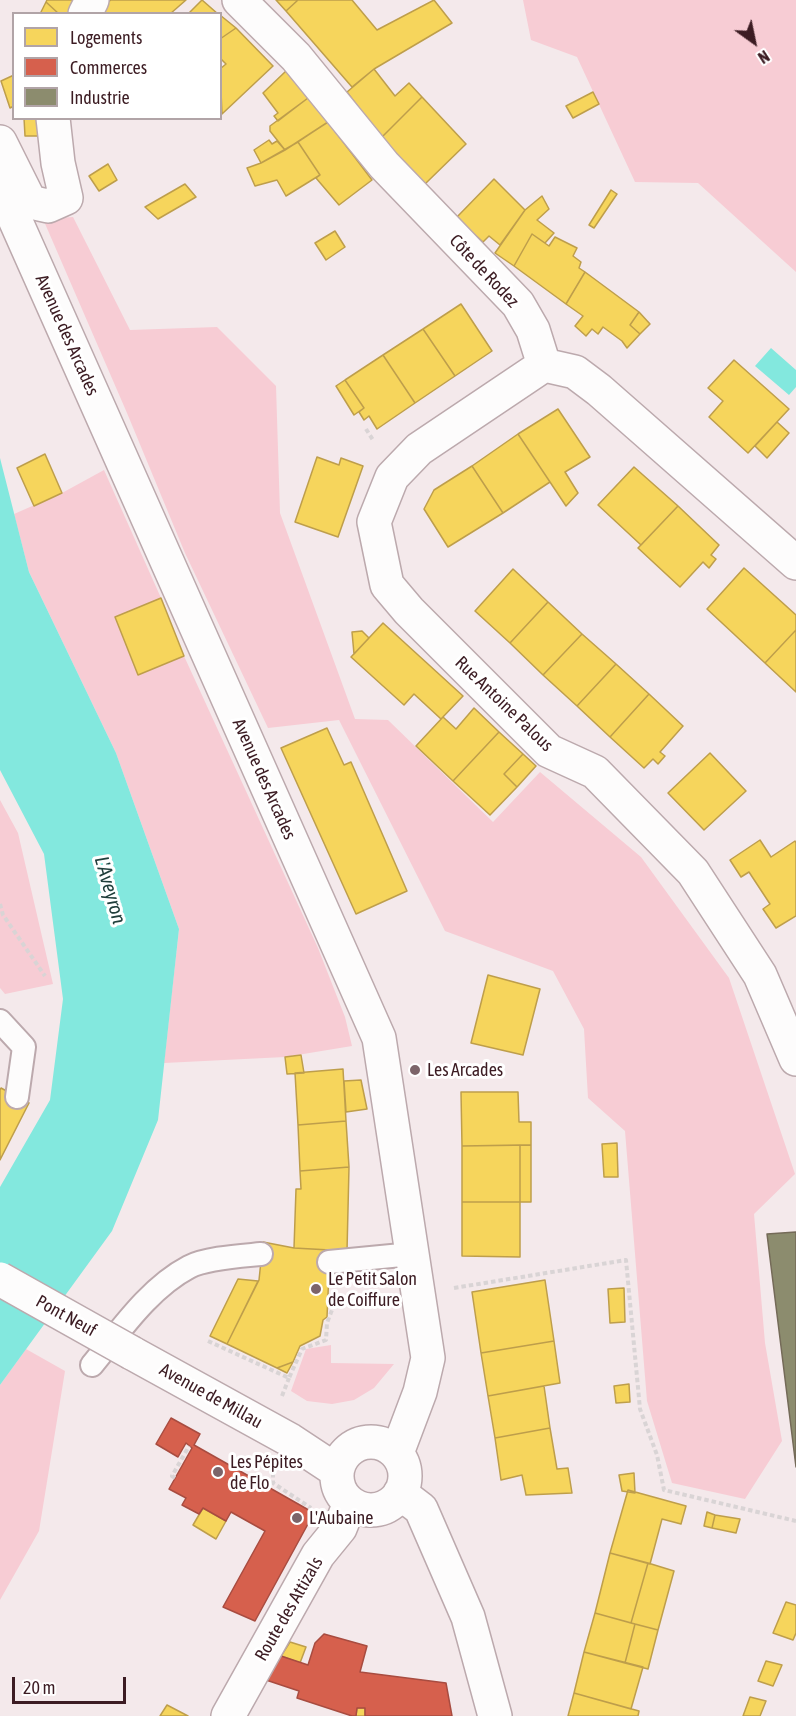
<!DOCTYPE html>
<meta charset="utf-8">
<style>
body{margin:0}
#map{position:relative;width:796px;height:1716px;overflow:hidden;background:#f4e9eb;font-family:"Asap Condensed",sans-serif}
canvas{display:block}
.legend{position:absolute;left:12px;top:12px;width:210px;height:108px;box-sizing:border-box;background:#fff;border:2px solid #b1a4a7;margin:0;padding:8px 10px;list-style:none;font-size:18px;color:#3c1c23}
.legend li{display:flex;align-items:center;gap:12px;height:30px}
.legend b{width:30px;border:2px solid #b1a4a7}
.north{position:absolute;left:724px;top:12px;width:60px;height:60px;-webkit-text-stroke:4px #fff;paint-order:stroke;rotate:147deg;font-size:16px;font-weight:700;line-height:24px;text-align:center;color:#3c1c23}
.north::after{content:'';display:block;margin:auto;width:21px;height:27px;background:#3c1c23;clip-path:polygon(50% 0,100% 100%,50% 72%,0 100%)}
.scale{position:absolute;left:12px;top:1677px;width:114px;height:27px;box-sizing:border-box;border:3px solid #3c1c23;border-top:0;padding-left:8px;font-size:18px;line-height:21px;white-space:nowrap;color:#3c1c23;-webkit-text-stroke:4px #fff;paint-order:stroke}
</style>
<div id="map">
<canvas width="796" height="1716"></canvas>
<ul class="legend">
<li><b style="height:16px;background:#f6d55c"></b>Logements</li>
<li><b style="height:16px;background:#d6604d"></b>Commerces</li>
<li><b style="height:16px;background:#8c8c6e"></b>Industrie</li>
</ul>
<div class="north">N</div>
<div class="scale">20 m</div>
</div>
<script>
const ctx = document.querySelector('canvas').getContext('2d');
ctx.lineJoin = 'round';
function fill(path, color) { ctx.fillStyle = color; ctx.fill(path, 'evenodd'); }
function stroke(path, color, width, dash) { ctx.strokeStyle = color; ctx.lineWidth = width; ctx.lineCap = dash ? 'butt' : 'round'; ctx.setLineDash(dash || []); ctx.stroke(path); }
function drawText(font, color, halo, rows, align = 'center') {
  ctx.font = font + ' "Asap Condensed",sans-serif'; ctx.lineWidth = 6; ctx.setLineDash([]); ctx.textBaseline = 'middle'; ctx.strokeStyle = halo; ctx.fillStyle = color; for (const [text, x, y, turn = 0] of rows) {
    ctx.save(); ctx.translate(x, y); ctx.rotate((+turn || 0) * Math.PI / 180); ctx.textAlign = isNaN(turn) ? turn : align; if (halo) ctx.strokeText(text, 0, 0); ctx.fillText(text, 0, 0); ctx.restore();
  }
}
fill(new Path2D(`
 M523,0H796V272L698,183L635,182L577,57L531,40Z
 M73,217L130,330L217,327L276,386L280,513L355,719L388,720L493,822L540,772L641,857L729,978L795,1174L754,1214L765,1343L782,1441L745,1499L672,1483L647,1401L625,1131L588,1098L584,1029L553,971L445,931L339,720L268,728L185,553L127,413L43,219Z
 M104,470L161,598L115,617L138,674L184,656L318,948L345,1017L352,1046L285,1057L164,1063L179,929L116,753L29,572L14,514L62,493Z
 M0,800L18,833L53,984L5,994L0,988Z
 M331,1345V1363L394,1364L374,1388L354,1400L332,1404L307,1401L291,1391L306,1349Z
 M26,1349L65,1371L39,1531L0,1600V1385Z`), '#f7ccd4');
fill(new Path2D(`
 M771,348L796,370V387L789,395L755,366Z
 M0,458L29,572L116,753L179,929L158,1120L112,1231L0,1385V1187L50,1100L63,999L44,854L0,770Z`), '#83e8de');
const homes = new Path2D(`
 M47,0H80L71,14H59L46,2Z
 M111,0H186L170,14H99L101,7Z
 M202,0L218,14H188Z
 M276,0H298L286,11Z
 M298,0H352L377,30L434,0L452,23L374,69L352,87L286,11Z
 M46,2L59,14H40Z
 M220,15L236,28L220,39Z
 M236,28L273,66L222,114L220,69L226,64L220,58V39Z
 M374,69L395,96L409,83L422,97L381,138L347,92Z
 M286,71L308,98L278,121L274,116L278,113L263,93Z
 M14,75V106L10,108L1,81Z
 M593,92L599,104L573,118L566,106Z
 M422,97L466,144L425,184L381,138Z
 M308,98L328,122L285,150L270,131V126Z
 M24,118H48L50,136H25Z
 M328,122L372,180L339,205L316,178L320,175L298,142Z
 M269,140L272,144L277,141L285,150L261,163L254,150Z
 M298,142L320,175L286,196L277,180L255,186L247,168L261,163Z
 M108,164L117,180L99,191L89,176Z
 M494,179L525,210L500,245L489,236L483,242L456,218Z
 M185,184L196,197L158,219L145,207Z
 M611,190L617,194L594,228L589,225Z
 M542,196L549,209L537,220L554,233L545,243L532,234L514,266L495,253L525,210Z
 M335,231L345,247L326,260L315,243Z
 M532,234L549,246L555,237L577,248L573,256L581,262L579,268L585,272L566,304L514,266Z
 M585,272L639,312L630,325L640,334L627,348L622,341L603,327L598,334L592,329L586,336L575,326L583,316L566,304Z
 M461,304L492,351L455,376L423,329Z
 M639,312L650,324L640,334L630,325Z
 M423,329L455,376L415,403L383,355Z
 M383,355L415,403L377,429L369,416L364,420L359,412L364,408L345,380Z
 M734,360L789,409L748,453L709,417L723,401L708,388Z
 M345,380L364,408L354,415L336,386Z
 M558,409L590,457L565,472L578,493L566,506L518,434Z
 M777,422L789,433L767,458L755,446Z
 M518,434L550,482L503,513L472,466Z
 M45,454L62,493L34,506L17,468Z
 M317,457L339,465L341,458L363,466L338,537L295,522Z
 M472,466L503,513L448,547L424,509L434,490Z
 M634,467L678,506L641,545L598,505Z
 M678,506L719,545L711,555L716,559L709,568L703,562L680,587L638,548Z
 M744,568L796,615V630L765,663L707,609Z
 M513,569L548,602L510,643L475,611Z
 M161,598L184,656L138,675L115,617Z
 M548,602L582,634L543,675L510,643Z
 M383,623L463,696L441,719L414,694L404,705L351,657Z
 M796,630V692L765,663Z
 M362,631L369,638L354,654L352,632Z
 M582,634L616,664L577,706L543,675Z
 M616,664L649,694L610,737L577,706Z
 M649,694L683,726L660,752L665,756L658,764L653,759L644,768L610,737Z
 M474,708L499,732L453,781L416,746L443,717L456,729Z
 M327,728L344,765L351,762L407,891L356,914L281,748Z
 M499,732L523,754L504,774L517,787L490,815L453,781Z
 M710,753L746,791L704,830L668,793Z
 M523,754L536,766L517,787L504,774Z
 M760,840L771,857L795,841L796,843V916L776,928L763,909L770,904L749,872L741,877L730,860Z
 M488,975L540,989L523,1055L471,1043Z
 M301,1055L304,1073L287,1074L285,1057Z
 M343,1069L346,1121L298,1125L295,1073Z
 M361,1080L367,1109L346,1112L344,1081Z
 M1,1088L29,1103L0,1160V1090Z
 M461,1092H518L519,1122H531V1145L462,1146Z
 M346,1121L349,1167L300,1171L298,1125Z
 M617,1143L618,1177H604L602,1144Z
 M520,1145V1202H462V1146Z
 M520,1145H531V1202H520Z
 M349,1167L347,1251L294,1248L296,1189H301L300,1171Z
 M462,1202H520V1257L462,1256Z
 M263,1242L294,1248L330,1250L327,1317L323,1320L320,1336L300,1346L293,1362L277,1368L227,1344L259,1280Z
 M238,1279L258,1281L227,1344L210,1336Z
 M545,1280L554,1341L481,1353L472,1292Z
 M624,1288L625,1322L610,1323L608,1289Z
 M554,1341L560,1383L488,1396L481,1353Z
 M293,1362L287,1373L277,1368Z
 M629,1384L630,1402L616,1403L614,1386Z
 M544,1386L550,1428L495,1438L488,1396Z
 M550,1428L557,1469L568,1468L572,1493L526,1495L522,1475L501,1480L495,1438Z
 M634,1473L635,1493L622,1491L619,1475Z
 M628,1490L686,1506L681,1524L662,1519L650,1564L610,1553Z
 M203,1508L226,1521L216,1539L193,1525Z
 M707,1512L715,1515L712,1528L704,1526Z
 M715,1515L740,1519L736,1533L712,1528Z
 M610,1553L648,1563L631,1623L595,1613Z
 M648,1563L674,1571L658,1630L631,1623Z
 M786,1602L796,1605V1633L793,1640L773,1633Z
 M595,1613L635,1624L625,1663L584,1652Z
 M635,1624L658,1630L648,1669L625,1663Z
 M290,1642L306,1647L300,1663L281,1656Z
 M584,1652L643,1667L631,1709L574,1693Z
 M766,1661L782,1665L773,1686L758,1681Z
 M574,1693L639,1711L638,1716H568Z
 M750,1697L766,1701L760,1716H743Z
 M167,1705L188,1716H160Z
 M357,1708H365V1716H356Z`);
fill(homes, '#f6d55c');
stroke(homes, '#be9e4b', 1.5);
const shops = new Path2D(`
 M171,1418L200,1434L194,1445L314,1513L255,1621L223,1607L265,1531L231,1512L226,1521L203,1508L199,1514L182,1505L186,1498L169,1489L192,1448L186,1443L178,1457L156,1444Z
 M324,1634L367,1646L360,1672L446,1683L452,1716H365V1708H357L356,1716H352L297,1698L299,1691L266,1680L281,1656L308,1665L315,1643Z`);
fill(shops, '#d6604d');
stroke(shops, '#a84c40', 1.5);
const industry = new Path2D(`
 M796,1232V1467L767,1234Z`);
fill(industry, '#8c8c6e');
stroke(industry, '#746a58', 1.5);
const lane = new Path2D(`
 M0,1021L24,1047L17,1097
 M329,1262L412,1254
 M92,1365C120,1331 149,1288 189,1267C206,1258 241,1256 261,1254`);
const street = new Path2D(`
 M239,0L296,57L384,165L518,304L533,330L544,365
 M85,14L92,0
 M0,142L30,202L48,206L66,198L58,163L53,118
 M544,365L419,449L392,477L374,522L387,585L409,611L549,751L595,772L693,872L760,975L796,1059
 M544,365L575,372L599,390L796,563`);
const secondary = new Path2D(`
 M0,192L13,215L379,1038L428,1358L420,1392L397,1453
 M132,1353L290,1440L337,1471
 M337 1476a34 34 0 1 1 68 0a34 34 0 1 1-68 0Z
 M400,1493L421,1509L468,1617L495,1716
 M228,1716L318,1555L340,1528L350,1503`);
stroke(lane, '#bca9ad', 26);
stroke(street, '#bca9ad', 36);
stroke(secondary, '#bca9ad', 36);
stroke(new Path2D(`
 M366,429L373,440
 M0,904L3,915L45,976
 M454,1288L626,1260L640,1409L657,1455L664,1490L796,1521
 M208,1341L289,1378L302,1349L326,1340L327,1323L332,1310
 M282,1396L289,1378
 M273,1473V1483L311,1508
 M175,1478L172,1476L189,1446`), '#d9d4d5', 4, [4.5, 3]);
stroke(lane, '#fdfcfc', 22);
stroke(street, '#fdfcfc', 33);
stroke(secondary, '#fdfcfc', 33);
const secondaryBridge = new Path2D(`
 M0,1279L132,1353`);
stroke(secondaryBridge, '#bca9ad', 36, []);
stroke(secondaryBridge, '#fdfcfc', 33);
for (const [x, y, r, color] of [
 [415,1070,6,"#7c6469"],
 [316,1289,6,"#7c6469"],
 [218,1472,6,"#7c6469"],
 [297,1518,6,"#7c6469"]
]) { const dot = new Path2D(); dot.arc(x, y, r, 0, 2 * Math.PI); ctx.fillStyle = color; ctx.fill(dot); stroke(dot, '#fff', 2); }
drawText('18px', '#3c1c23', '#fff', [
 ["Côte de Rodez",484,271,47],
 ["Avenue des Arcades",67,335,66],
 ["Rue Antoine Palous",504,704,44],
 ["Avenue des Arcades",264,779,66],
 ["Pont Neuf",66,1316,29],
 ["Avenue de Millau",211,1396,29],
 ["Route des Attizals",289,1609,-60]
]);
drawText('18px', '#3c1c23', '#fff', [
 ["Les Arcades",427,1070],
 ["Le Petit Salon",328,1279],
 ["de Coiffure",328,1300],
 ["Les Pépites",230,1462],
 ["de Flo",230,1483],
 ["L'Aubaine",309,1518]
], 'left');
drawText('italic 20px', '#213f3c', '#fff', [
 ["L'Aveyron",110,890,74]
]);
</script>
